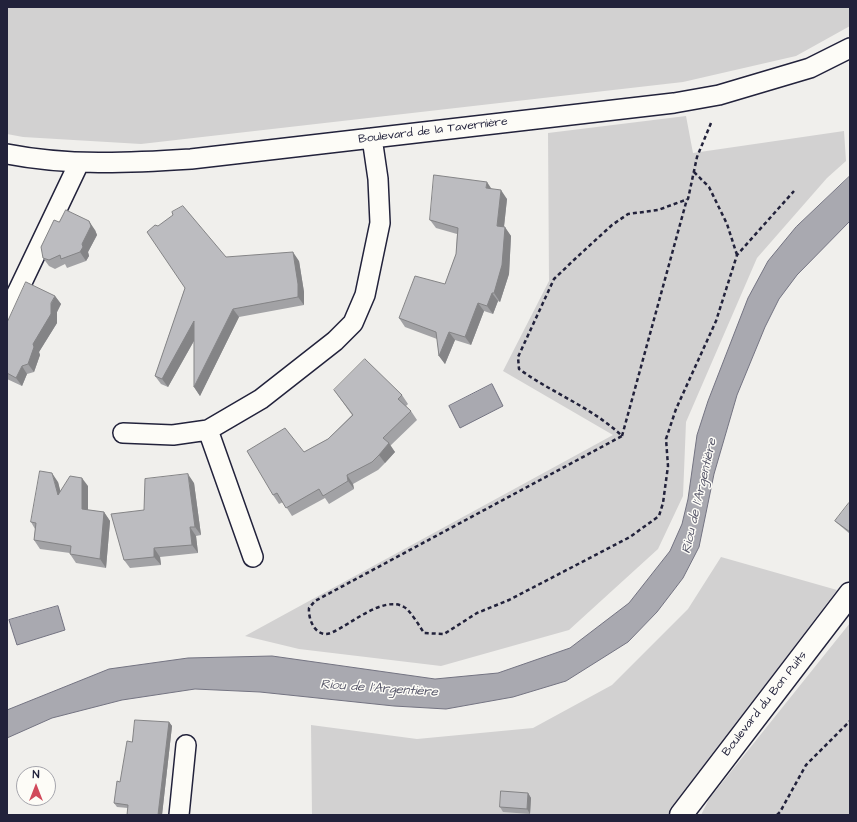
<!DOCTYPE html>
<meta charset="utf-8">
<style>
body{margin:0}
#map{position:relative;width:857px;height:822px;overflow:hidden;background:#f0efec;font-family:"Architects Daughter",sans-serif}
canvas{display:block}
.frame{position:absolute;inset:0;border:8px solid #22223b;pointer-events:none}
.north{position:absolute;left:16px;top:766px;width:40px;height:40px;box-sizing:border-box;background:#fdfcf7;border:1px solid #a5a5ac;border-radius:50%;rotate:0deg;font-size:11px;font-weight:700;line-height:16px;text-align:center;color:#22223b}
.north::after{content:'';display:block;margin:auto;width:14px;height:18px;background:#d1495b;clip-path:polygon(50% 0,100% 100%,50% 72%,0 100%)}
</style>
<div id="map">
<canvas width="857" height="822"></canvas>
<div class="frame"></div>
<div class="north">N</div>
</div>
<script>
const ctx = document.querySelector('canvas').getContext('2d');
ctx.lineJoin = 'round';
function fill(path, color) { ctx.fillStyle = color; ctx.fill(path, 'evenodd'); }
function stroke(path, color, width, dash) { ctx.strokeStyle = color; ctx.lineWidth = width; ctx.lineCap = dash ? 'butt' : 'round'; ctx.setLineDash(dash || []); ctx.stroke(path); }
function drawText(font, color, halo, rows, align = 'center') {
  ctx.font = font + ' "Architects Daughter",sans-serif'; ctx.lineWidth = 3; ctx.setLineDash([]); ctx.textBaseline = 'middle'; ctx.strokeStyle = halo; ctx.fillStyle = color; for (const [text, x, y, turn = 0] of rows) {
    ctx.save(); ctx.translate(x, y); ctx.rotate((+turn || 0) * Math.PI / 180); ctx.textAlign = isNaN(turn) ? turn : align; if (halo) ctx.strokeText(text, 0, 0); ctx.fillText(text, 0, 0); ctx.restore();
  }
}
fill(new Path2D(`
 M7,7H850V26L796,56L683,82L141,144L23,137L7,134Z
 M686,116L693,153L844,131L846,161L827,178L757,258L686,422L683,496L658,549L569,630L441,666L299,649L245,636L613,435L503,371L549,281L548,133Z
 M721,557L837,590L667,815H312L311,725L417,739L533,728L612,685L688,609Z
 M850,623V815H701L709,799Z`), '#d2d1d1');
const water = new Path2D(`
 M850,176V221L797,275L779,299L765,327L737,395L714,474L699,547L683,578L657,612L628,642L566,681L513,697L446,709L394,706L260,692L195,689L122,700L52,718L7,738V710L109,669L188,658L272,656L435,679L498,673L570,648L629,603L670,551L682,524L688,499L697,435L708,401L748,298L768,261L796,227Z
 M492,384L503,406L460,428L449,406Z
 M58,606L65,630L17,645L9,620Z`);
fill(water, '#a9a9b0');
stroke(water, '#737381', 1);
const minor = new Path2D(`
 M7,154C68,166 129,163 191,159L674,103L719,95L810,68L850,48
 M7,314L79,163
 M208,430L253,557
 M123,433L173,435L208,430L261,399L335,341L353,323L365,295L380,223L378,179L372,138
 M179,815L186,745`);
const major = new Path2D(`
 M681,815L850,594`);
stroke(minor, '#22223b', 22);
stroke(major, '#22223b', 25);
stroke(new Path2D(`
 M711,123L697,157L688,199L658,210L628,214L612,225L576,258L554,279L518,357L519,369C552,393 593,408 622,436L315,601L309,608C308,621 317,640 333,632C351,624 384,595 404,607C410,610 420,627 424,633L444,634L477,613L509,600L630,537L659,516L663,503L668,466L666,439L676,409L716,321L737,255L794,191
 M694,172L709,187L727,224L737,255
 M622,436L687,199
 M777,815L780,812L806,765L850,721`), '#22223b', 2.5, [4, 3]);
stroke(minor, '#fdfcf7', 19);
stroke(major, '#fdfcf7', 22);
fill(new Path2D(`
 M491,189L507,199L504,227L511,236L509,274L500,302L498,301L493,314L484,311L471,345L455,340L445,364L439,356L437,339L405,327L399,318L445,284L456,254L457,234L436,228L430,220Z
 M59,222L95,230L97,235L88,252L89,256L86,261L67,268L65,264L55,269L49,266L43,258Z
 M158,226L226,257L299,261L304,292V305L239,317L200,396L194,387V341L168,387L161,384L155,376L185,288Z
 M55,296L61,304L57,312V323L39,352L40,355L34,372L27,374L22,386L7,379V323Z
 M334,390L402,395L408,404L406,406L411,411L417,420L390,446L395,452L385,463L378,470L353,484L354,489L329,504L325,498L292,516L283,502L279,504L273,495L304,452L328,439L352,415Z
 M58,482L60,491L88,486V510L104,512L110,521L106,568L76,563L70,554V553L40,549L34,540L35,529L31,522Z
 M194,483L201,535L196,536L198,553L160,557L161,565L130,568L124,560L144,510Z
 M850,504V534L837,523L835,521Z
 M169,722L172,726L162,815H127L128,808L117,807L114,803L120,782L132,742Z
 M528,793L531,798L530,814L503,812L500,807Z`), '#a2a2a5');
fill(new Path2D(`
 M487,182L493,191L486,188Z
 M501,190L507,199L503,235L497,226Z
 M89,221L95,230L97,235L88,252L89,256L86,261L80,252Z
 M505,227L511,236L509,274L500,302L494,293Z
 M293,252L299,261L304,292V305L298,297Z
 M492,293L498,301L493,314L487,306Z
 M55,296L61,304L57,312V323L39,352L40,355L34,372L28,364L33,344Z
 M478,303L484,311L471,345L465,337Z
 M233,309L239,317L200,396L194,387Z
 M194,321L200,330L168,387L162,379Z
 M449,332L455,340L445,364L439,356Z
 M22,366L27,374L22,386L16,378Z
 M389,443L395,452L385,463L379,455Z
 M52,473L58,482L64,504L58,495Z
 M188,474L194,483L201,535L195,527Z
 M347,475L353,484L354,489L348,481Z
 M82,478L88,486V518L82,509Z
 M104,512L110,521L106,568L100,559Z
 M190,527L196,536L198,553L192,545Z
 M154,548L160,557L161,565L154,557Z
 M169,722L172,726L162,815H158Z
 M528,793L531,798L530,814L527,809Z`), '#848486');
const building = new Path2D(`
 M434,175L487,182L486,188L501,190L497,226L505,227L502,265L494,293H492L487,306L478,303L465,337L449,332L439,356L436,332L399,318L415,276L445,284L456,254L458,228L430,220Z
 M183,206L226,257L293,252L298,284V297L233,309L194,387V321L162,379L155,376L185,288L147,232L155,225L158,226L173,215L172,212Z
 M66,210L89,221L91,226L82,244L83,247L80,252L61,259L60,255L49,260L43,258L41,247L54,220L59,222Z
 M26,282L55,296L51,303V314L33,344L34,347L28,364L22,366L16,378L7,373V323Z
 M365,359L402,395L398,399L411,411L383,438L389,443L379,455L372,462L347,475L348,481L323,496L319,489L286,508L277,493L273,495L247,451L285,428L304,452L328,439L353,415L334,390Z
 M40,471L52,473L58,495L70,476L82,478V509L104,512L100,559L70,554L71,546L34,540L36,523L31,522Z
 M188,474L195,527H190L192,545L154,548V557L124,560L111,514L144,510L145,479Z
 M849,503L850,504V532L835,521Z
 M135,720L169,722L158,815H127L128,805L114,803L117,781L120,782L127,741L132,742Z
 M501,791L528,793L527,809L500,807Z`);
fill(building, '#bcbcc0');
stroke(building, '#848486', 1);
drawText('12px', '#22223b', '#fdfcf7', [
 ["Boulevard de la Tavernière",433,131,-7],
 ["Boulevard du Bon Puits",765,704,-52]
]);
drawText('italic 13px', '#58586a', '#fdfcf7', [
 ["Riou de l'Argentière",700,496,-77],
 ["Riou de l'Argentière",379,689,4]
]);
</script>
